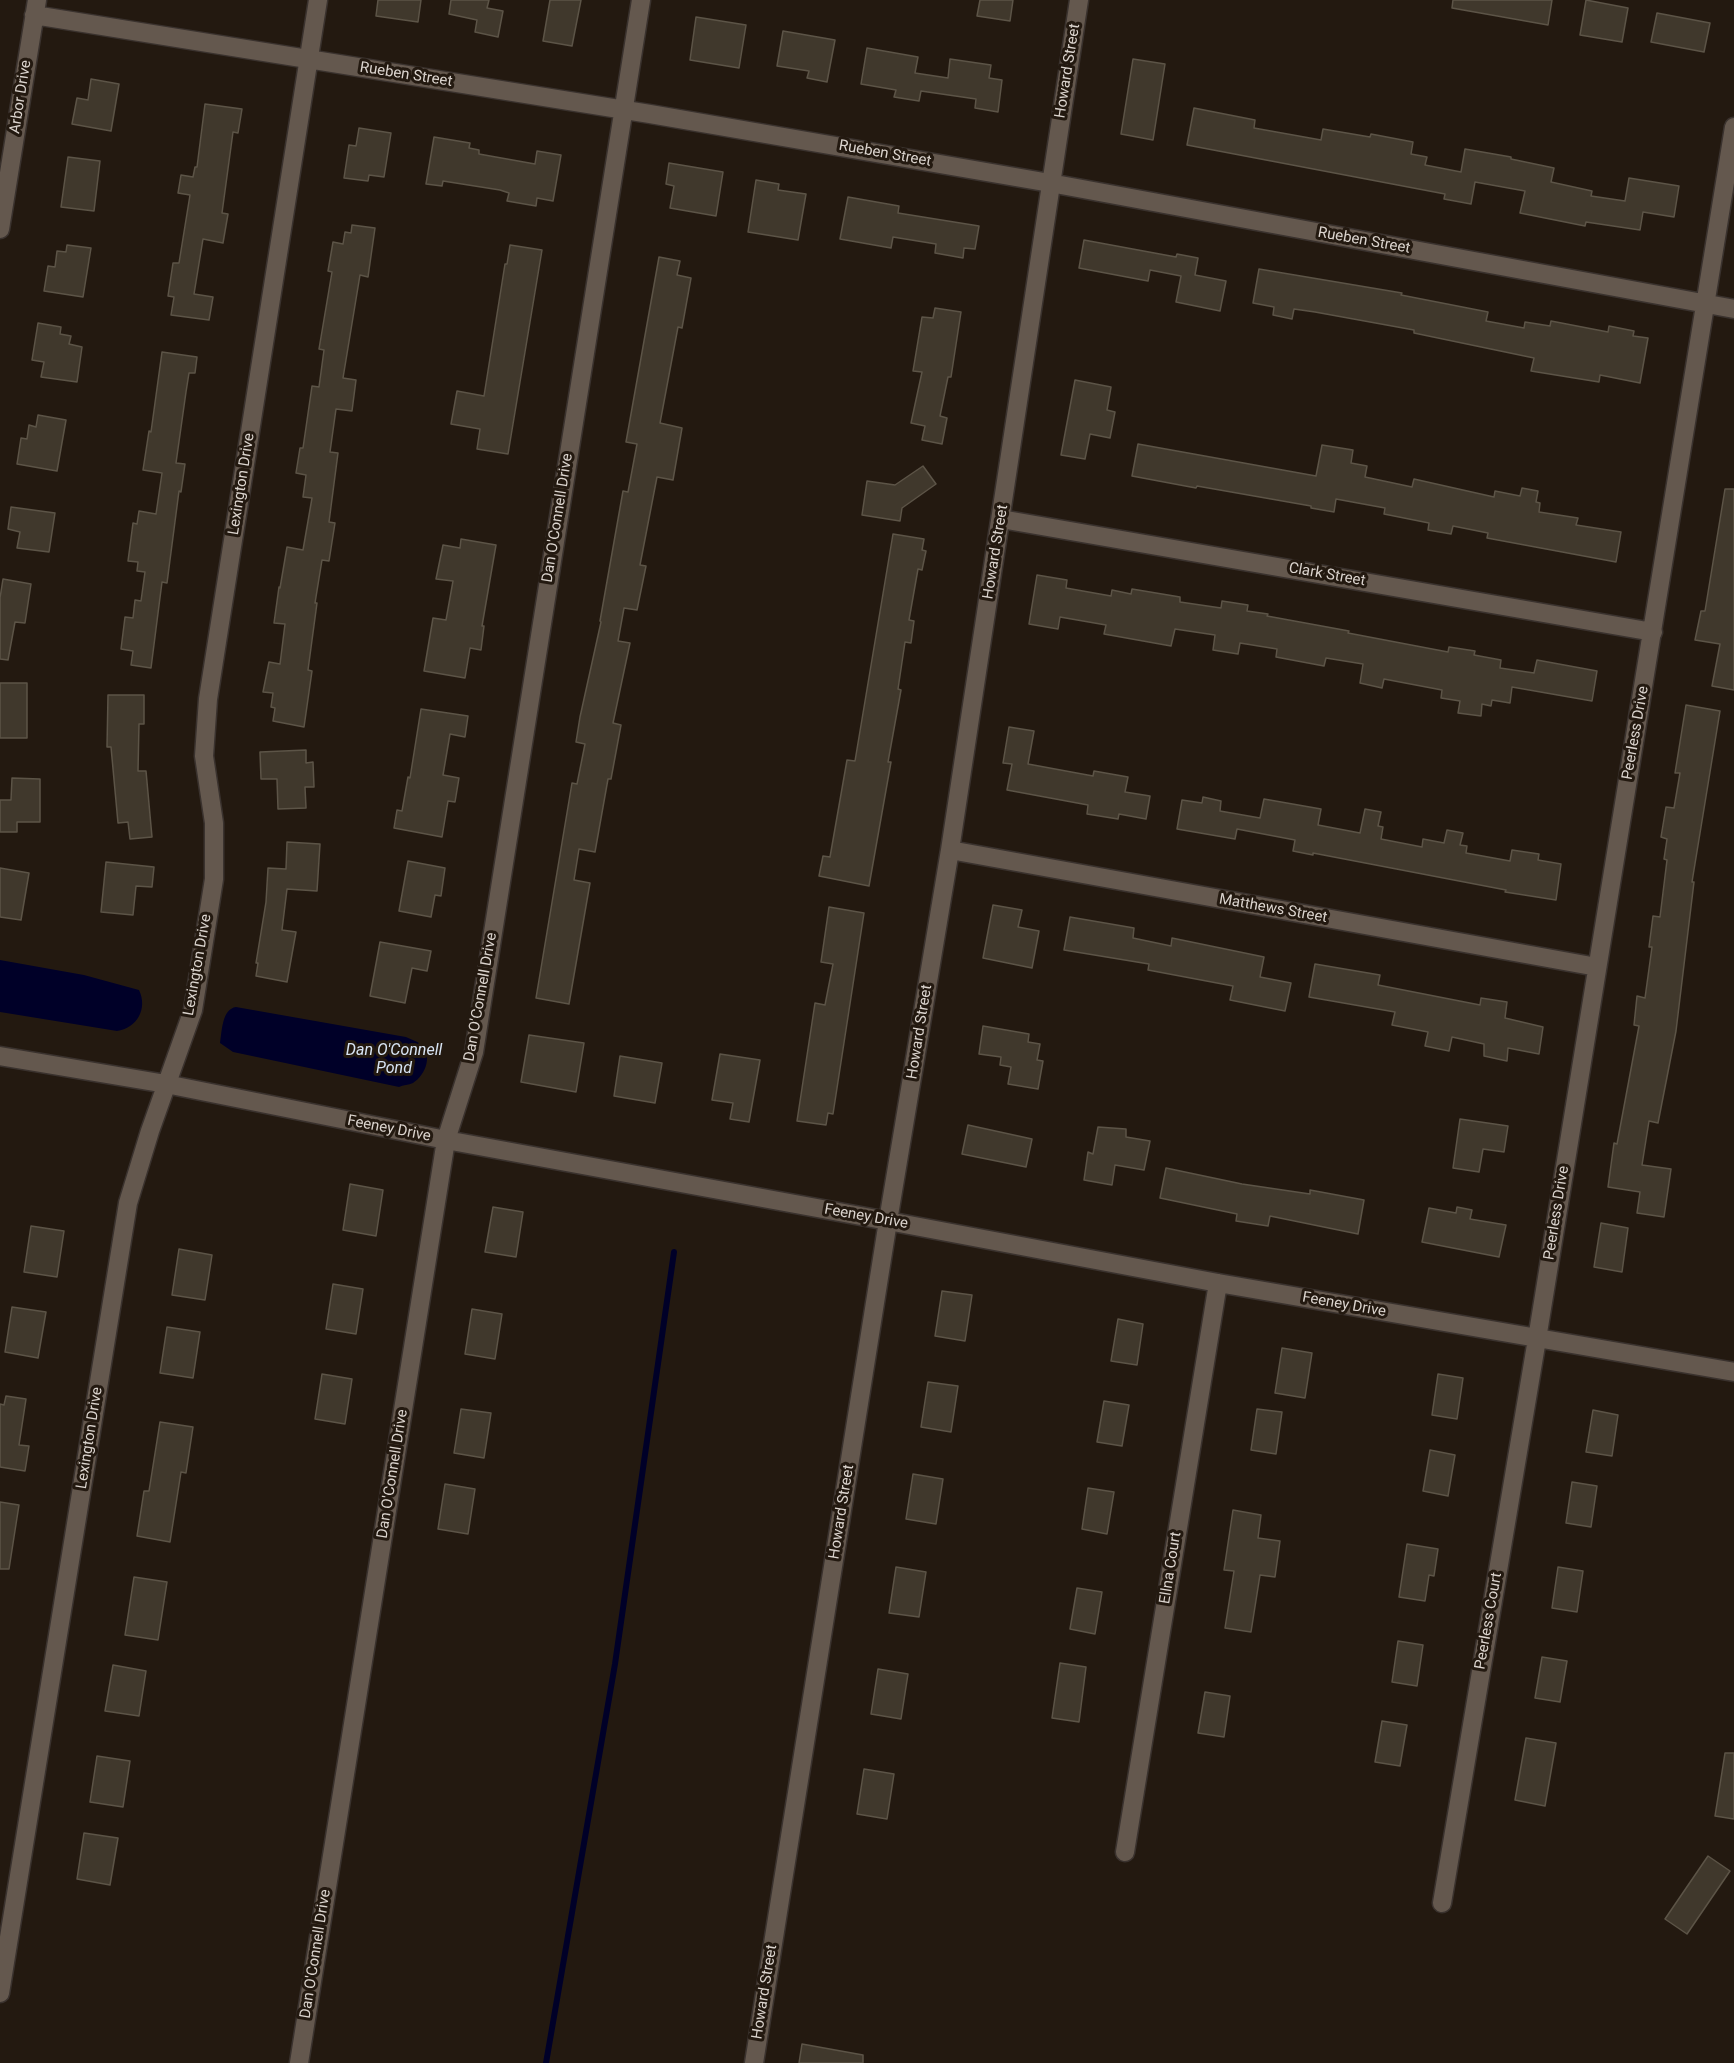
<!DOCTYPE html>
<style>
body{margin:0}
canvas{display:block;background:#231910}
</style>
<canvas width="1734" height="2063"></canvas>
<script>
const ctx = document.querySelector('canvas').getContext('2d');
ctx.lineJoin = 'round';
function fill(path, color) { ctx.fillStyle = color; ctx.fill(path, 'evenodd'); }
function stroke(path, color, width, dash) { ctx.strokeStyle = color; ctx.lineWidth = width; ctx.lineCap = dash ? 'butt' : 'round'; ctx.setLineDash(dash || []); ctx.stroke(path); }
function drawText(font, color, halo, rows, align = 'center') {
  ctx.font = font + ' Roboto,sans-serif'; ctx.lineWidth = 6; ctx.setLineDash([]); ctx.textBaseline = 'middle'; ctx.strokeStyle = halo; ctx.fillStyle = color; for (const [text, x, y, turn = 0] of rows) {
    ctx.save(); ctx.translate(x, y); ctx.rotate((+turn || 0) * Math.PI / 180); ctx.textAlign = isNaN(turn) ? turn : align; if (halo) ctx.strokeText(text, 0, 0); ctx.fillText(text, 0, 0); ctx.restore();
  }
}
fill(new Path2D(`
 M0,960L84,975L139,990C148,1009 137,1028 117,1031L0,1012Z
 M236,1007L406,1037C410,1039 416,1041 419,1043C434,1053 426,1075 413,1083C409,1085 403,1085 399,1087L233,1052L220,1043C222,1031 222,1009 236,1007Z`), '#000028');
stroke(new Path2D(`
 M546,2063L615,1664L674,1252`), '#000028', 6);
const building = new Path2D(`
 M378,0H421L418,22L376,16Z
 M451,0H489L487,8L503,11L498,37L475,32L477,20L449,14Z
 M550,0H581L572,46L543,41Z
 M980,0H1013L1010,21L977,16Z
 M1453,0H1552L1548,25L1452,8Z
 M1586,0L1628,8L1622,42L1580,35Z
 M1657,13L1710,23L1704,52L1651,42Z
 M696,17L746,25L739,68L690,60Z
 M783,31L835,40L827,82L807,78L809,71L777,66Z
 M867,48L918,57L915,73L948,78L950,59L991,65L989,78L1002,80L998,112L975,108L976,99L921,91L919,101L894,97L896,90L861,84Z
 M1133,59L1165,64L1153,140L1121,134Z
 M91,79L119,84L111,131L72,124L77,98L88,100Z
 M205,104L242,109L238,133L233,132L222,213L228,214L223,243L203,239L194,294L213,297L209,320L171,315L174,297L168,296L173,263H179L190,195L178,193L181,175L193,177L195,167H197Z
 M1194,108L1255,120L1254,128L1321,140L1323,129L1370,137L1371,134L1413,142L1411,154L1427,157L1425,165L1461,172L1465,149L1511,157V159L1554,168L1551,182L1592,191L1591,196L1625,201L1629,178L1679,186L1674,217L1643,212L1640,230L1586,222L1585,226L1520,213L1525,191L1475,182L1471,204L1444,199L1445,194L1187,145Z
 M359,128L391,133L384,177L369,175L368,181L344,178L349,145L356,146Z
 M434,137L470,143L469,148L479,150V154L535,164L537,151L561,155L553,201L537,198L536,206L507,201L509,193L500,190L443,181L442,186L426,184Z
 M68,157L100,161L94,211L61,207Z
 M669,163L723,172L716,216L670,208L674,186L666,184Z
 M756,180L779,184L778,190L806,194L798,240L748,232Z
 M848,197L899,206L898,213L979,226L975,249L964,248L963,258L935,253L936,244L893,237L891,248L840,239Z
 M352,225L375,228L368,277L360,275L343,378L356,380L352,411L336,409L330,452L338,453L329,522L335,523L329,561L322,560L315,603H317L308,670L312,671L304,727L273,721L275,708L271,707L273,693L263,692L269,662L280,664L285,624L274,623L279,587L280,588L287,547L303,550L312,498L303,497L306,475L296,473L300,448H303L312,386L319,387L324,350L319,349L332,272L328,271L333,242L343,244L345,232L351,233Z
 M1084,240L1176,257L1177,254L1198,258L1195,275L1226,281L1220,311L1176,302L1181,276L1150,270L1148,281L1079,268Z
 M67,245L91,248L83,297L44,291L48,266L55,267L57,251L66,252Z
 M510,245L542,250L508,454L477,449L480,429L451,424L457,391L484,396L505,264H507Z
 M659,257L680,261L677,275L691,278L682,328L678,327L660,423L682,428L673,480L657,477L640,565L646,566L637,610L624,608L618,641L630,643L613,723L621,725L611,779H608L595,852L579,849L574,880L590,883L569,1004L536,998L572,783L577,784L585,744L576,742L580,717L601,622L600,621L623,491L628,492L637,444L626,442Z
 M1259,269L1402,293L1401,295L1488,312L1486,321L1524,328L1525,322L1550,326L1551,321L1608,332L1609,326L1634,331L1633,336L1648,338L1640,383L1600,375L1599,382L1531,371L1534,358L1414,333V330L1315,312L1294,309L1292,319L1273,315L1274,307L1253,303Z
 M935,308L961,312L951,377H948L940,416L947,418L942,444L922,440L925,426L911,423L922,372L913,371L922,317L933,318Z
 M38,323L61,327L60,334L71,336L69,344L82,347L77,382L41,377L44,362L32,360Z
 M162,352L197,357L195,373H189L186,392L176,463L185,464L181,492L179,491L167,583L162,582L151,668L131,665L133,651L121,649L125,617L133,618L135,600L141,601L145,572L137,571L138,562L128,561L133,523L137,524L139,511L156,514L162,473L143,470L149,431L151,432Z
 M1075,380L1111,387L1107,410L1115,412L1110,438L1090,434L1085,459L1061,455Z
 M38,415L66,420L57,471L17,464L21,438L27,439L29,425L36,427Z
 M1138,444L1316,476L1322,445L1353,450L1351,463L1367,466L1365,477L1412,487L1414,479L1494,497L1495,491L1520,496L1522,488L1538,491L1536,502L1540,503L1539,512L1578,518L1576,525L1621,532L1616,562L1487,538L1488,533L1453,526L1451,534L1428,530L1429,523L1384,514L1385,508L1336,499L1334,512L1311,508V506L1197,486L1196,488L1132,476Z
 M923,466L936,484L902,508L900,521L862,515L867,481L895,485Z
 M1725,489H1734V690L1712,686L1720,644L1695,640L1701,611H1705Z
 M11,507L55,513L49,552L17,548L20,532L8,529Z
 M893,534L924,539L922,550L926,551L922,570L918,569L909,620L914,621L911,643L905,642L898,689L901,690L888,762H891L869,886L819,876L823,856L830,857L847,760L855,761Z
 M461,539L496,545L482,626H484L481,650L470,648L465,678L424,671L433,618L446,620L453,581L436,579L443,545L460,548Z
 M1037,575L1067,580L1066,588L1111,596L1112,590L1131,594L1132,589L1180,597V602L1221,608L1222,601L1248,605L1247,611L1268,614L1267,616L1349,631L1348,633L1448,652L1449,647L1475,651L1474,655L1501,660L1500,668L1534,673L1537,660L1597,671L1592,701L1512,687L1510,703L1492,700L1491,706L1482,704L1481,716L1458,713L1460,701L1441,698L1442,690L1384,679L1382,688L1360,683L1363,664L1326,658L1324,666L1276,657L1277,649L1240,643L1238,654L1213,650L1215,635L1175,629L1171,646L1104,634L1106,625L1060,617L1058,629L1029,624Z
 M3,579L31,584L25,623L15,622L8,660L0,659V598Z
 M0,683H27V738H0Z
 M108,695H144V724H139L138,771H146L152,837L130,839L128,822L118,823L111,747H107Z
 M1686,705L1720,711L1692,882H1694L1676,1031L1658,1123L1649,1121L1642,1165L1671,1169L1664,1217L1637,1213L1640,1192L1608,1187L1614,1143L1617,1144L1639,1026L1634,1025L1637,996L1645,998L1652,947H1649L1653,916L1660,917L1667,860L1664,859L1667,839L1661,837L1666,807L1674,808L1680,773H1675Z
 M421,709L468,716L465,737L450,734L443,775L459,778L455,802L448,801L442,837L394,828L397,810L402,811L408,777L410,778Z
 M1009,727L1034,731L1028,764L1093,776L1094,771L1128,777L1125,792L1150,796L1146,819L1119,814L1118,819L1087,814L1088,805L1007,790L1012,764L1003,763Z
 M306,750V763L313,762L314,787H305L306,808L278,809L277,779H261L260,752Z
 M12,778L40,779V822H17V832H0V800H11Z
 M1203,797L1221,801L1220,811L1260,818L1264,799L1321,809L1318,825L1360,833L1365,809L1381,812L1378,826L1383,827L1381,839L1422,847L1423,839L1444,843L1447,830L1463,833L1460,845L1467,846L1466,853L1510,861L1512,850L1539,854L1538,860L1561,864L1556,900L1505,892L1506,890L1313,853V855L1293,851L1295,840L1237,829L1235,839L1177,829L1182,800L1202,803Z
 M287,842L320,844L317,891L287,889L282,930L296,932L287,982L256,976L258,963H256L266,902L268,868L286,869Z
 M408,861L445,868L441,896L435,895L431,917L399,911Z
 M106,862L154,867L152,887L136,886L133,915L101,912Z
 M0,868L29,873L21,920L0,917Z
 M993,905L1022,910L1018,927L1039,931L1032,968L983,958Z
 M829,907L864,913L833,1114L828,1113L826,1125L797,1121L815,1003L825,1005L833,964L821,962Z
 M1070,917L1134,928L1133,938L1171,946L1172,938L1264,957L1260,977L1291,983L1285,1011L1230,1000L1233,986L1148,970L1149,964L1064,950Z
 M380,942L431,951L427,971L412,968L405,1003L370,996Z
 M1315,964L1380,975L1378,985L1480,1005L1481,998L1507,1002L1505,1018L1543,1027L1539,1054L1508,1048L1507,1061L1484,1056V1044L1452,1037L1449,1051L1425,1046L1428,1032L1392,1025L1395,1012L1309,997Z
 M983,1026L1029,1034L1028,1042L1040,1044L1037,1060L1043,1061L1038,1089L1008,1084L1011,1067L1000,1065L1001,1057L979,1054Z
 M529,1035L584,1043L576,1092L521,1082Z
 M720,1054L760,1060L749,1122L730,1119L733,1103L712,1100Z
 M620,1056L662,1063L655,1103L614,1096Z
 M1460,1119L1508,1126L1504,1152L1483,1149L1479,1172L1453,1168Z
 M968,1125L1032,1139L1026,1167L962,1154Z
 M1098,1127L1126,1129V1137L1150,1141L1144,1170L1115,1165L1112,1185L1084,1180L1088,1152L1093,1154Z
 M1166,1168L1242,1184L1310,1194V1190L1364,1200L1358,1234L1270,1216L1268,1226L1236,1221L1237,1214L1160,1198Z
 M350,1184L383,1190L376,1236L343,1230Z
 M493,1207L523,1212L516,1257L485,1252Z
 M1457,1207L1472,1210L1470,1219L1506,1225L1499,1257L1422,1242L1429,1208L1456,1213Z
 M1601,1223L1628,1228L1622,1272L1594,1267Z
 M31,1226L64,1231L57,1277L24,1272Z
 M179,1249L212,1255L205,1300L172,1295Z
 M333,1284L363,1289L356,1334L326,1329Z
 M942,1291L972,1295L965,1341L935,1336Z
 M12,1307L46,1312L38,1358L5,1352Z
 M472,1309L502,1314L495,1359L465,1354Z
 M1118,1319L1143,1324L1137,1365L1111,1361Z
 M167,1327L200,1332L193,1378L160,1373Z
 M1282,1348L1312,1353L1305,1398L1275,1393Z
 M322,1374L352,1379L345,1424L315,1419Z
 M1438,1374L1463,1378L1457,1419L1432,1415Z
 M928,1382L958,1386L951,1432L921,1427Z
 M6,1396L26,1399L19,1445L29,1446L25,1471L0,1467V1404L4,1405Z
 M1104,1401L1129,1405L1122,1446L1097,1442Z
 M461,1409L491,1413L484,1458L454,1453Z
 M1257,1409L1282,1412L1276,1454L1251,1450Z
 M1593,1410L1618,1415L1612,1456L1586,1452Z
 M160,1422L193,1427L186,1473L181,1472L170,1542L137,1536L144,1491H149Z
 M1430,1450L1455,1455L1448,1496L1423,1491Z
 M913,1474L943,1479L936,1524L906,1519Z
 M1572,1482L1597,1486L1591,1527L1566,1523Z
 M445,1484L475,1489L468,1534L438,1529Z
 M1088,1488L1114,1492L1107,1534L1082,1529Z
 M0,1502L19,1505L9,1569H0Z
 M1233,1510L1261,1515L1258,1538L1280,1541L1275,1577L1260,1575L1251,1632L1225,1628L1234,1571L1224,1570Z
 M1407,1544L1438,1549L1434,1576L1429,1575L1425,1601L1399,1597Z
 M896,1567L926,1572L919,1617L889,1613Z
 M1558,1567L1583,1571L1577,1612L1552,1608Z
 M134,1577L167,1582L158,1640L125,1635Z
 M1077,1588L1102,1592L1095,1634L1070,1629Z
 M1398,1641L1423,1645L1417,1686L1392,1682Z
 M1542,1657L1567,1661L1560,1702L1535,1698Z
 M1060,1663L1086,1667L1079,1722L1052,1718Z
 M113,1665L146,1671L139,1716L105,1711Z
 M878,1669L908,1674L901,1719L871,1714Z
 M1205,1692L1230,1696L1224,1737L1198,1733Z
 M1382,1721L1407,1725L1400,1766L1375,1762Z
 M1526,1738L1556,1743L1545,1806L1515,1800Z
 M1725,1753H1734V1819L1715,1816Z
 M97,1756L130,1761L123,1807L90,1802Z
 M864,1769L894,1774L887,1819L857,1814Z
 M84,1833L118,1838L110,1885L77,1879Z
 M1708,1856L1730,1871L1687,1934L1665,1919Z
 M802,2044L863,2055V2063H799Z`);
fill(building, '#40382c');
stroke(building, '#5c5447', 1.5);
const minor = new Path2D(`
 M34,15L650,114L1050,183L1734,309
 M0,229L37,0
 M1001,519L1653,632
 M950,850L1597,967
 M0,1056L166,1084L446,1140L888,1221L1218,1283L1734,1372
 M1125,1852L1218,1283
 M1442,1903L1537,1339L1734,127
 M0,1993L128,1203L150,1131L193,1010L214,879V823L204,756L208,699L318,0
 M299,2063L446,1140L474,1052L641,0
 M754,2063L888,1221L950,850L1079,0`);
stroke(minor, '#3a322e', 21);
stroke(minor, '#64584e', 18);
drawText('15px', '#dbd4ce', '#231910', [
 ["Howard Street",1068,71,-81],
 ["Rueben Street",406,75,9],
 ["Arbor Drive",21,97,-81],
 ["Rueben Street",885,154,10],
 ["Rueben Street",1364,241,10],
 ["Lexington Drive",242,484,-81],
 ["Dan O'Connell Drive",558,518,-81],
 ["Howard Street",996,552,-81],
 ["Clark Street",1327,575,10],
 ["Peerless Drive",1636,733,-80],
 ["Matthews Street",1273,909,10],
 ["Lexington Drive",198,965,-80],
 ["Dan O'Connell Drive",481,997,-80],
 ["Howard Street",920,1032,-81],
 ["Feeney Drive",389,1129,11],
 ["Peerless Drive",1557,1213,-81],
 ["Feeney Drive",866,1217,10],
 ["Feeney Drive",1344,1305,10],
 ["Lexington Drive",90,1438,-81],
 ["Dan O'Connell Drive",393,1474,-81],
 ["Howard Street",842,1512,-81],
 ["Ellna Court",1171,1568,-81],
 ["Peerless Court",1489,1621,-80],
 ["Dan O'Connell Drive",316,1954,-81],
 ["Howard Street",765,1992,-81]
]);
drawText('italic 16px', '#d8e4f4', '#231910', [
 ["Dan O'Connell",394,1051],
 ["Pond",394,1069]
]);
</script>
